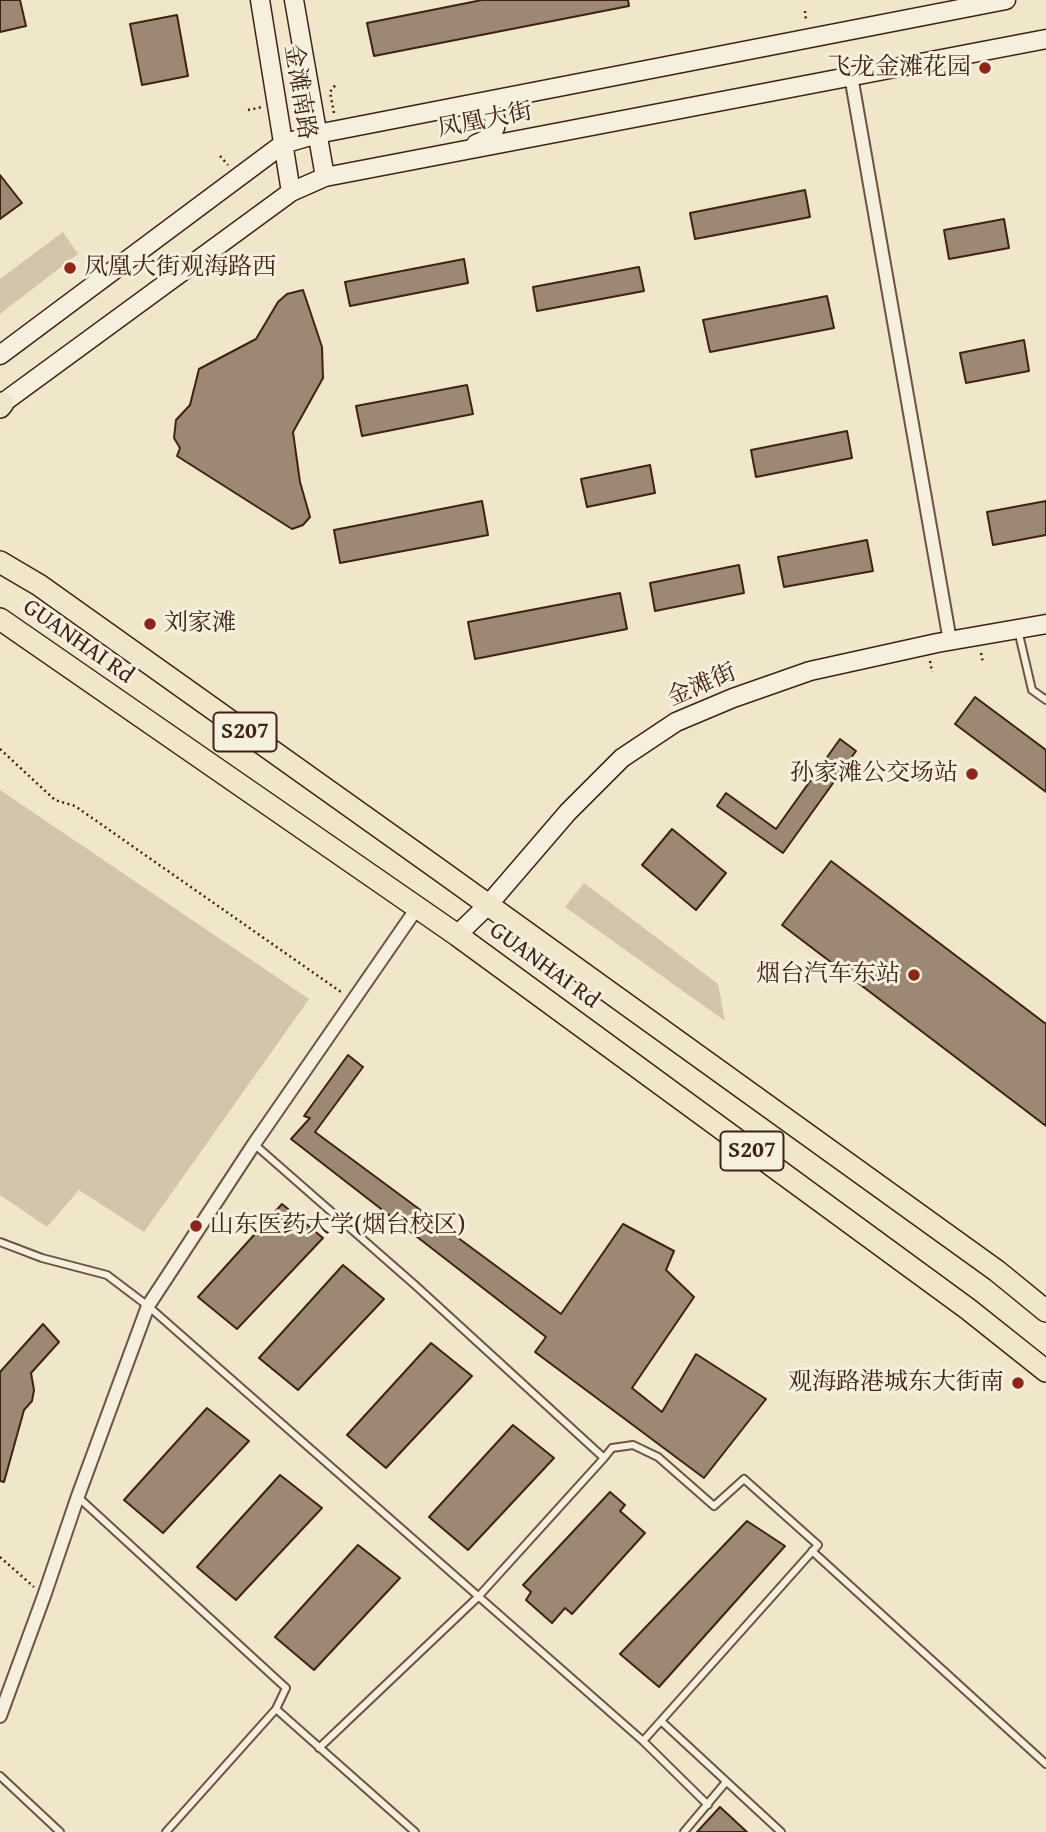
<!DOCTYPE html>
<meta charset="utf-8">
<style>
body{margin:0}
canvas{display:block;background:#f0e6ca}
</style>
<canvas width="1046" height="1832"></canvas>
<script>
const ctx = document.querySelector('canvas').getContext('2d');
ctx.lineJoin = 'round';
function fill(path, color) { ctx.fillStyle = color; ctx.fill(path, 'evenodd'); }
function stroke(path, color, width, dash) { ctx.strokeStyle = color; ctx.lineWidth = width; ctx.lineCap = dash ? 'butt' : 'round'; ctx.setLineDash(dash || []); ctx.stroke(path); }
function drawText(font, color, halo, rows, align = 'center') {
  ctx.font = font + ' "Gentium Book Plus","Noto Serif SC",serif'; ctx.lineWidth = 6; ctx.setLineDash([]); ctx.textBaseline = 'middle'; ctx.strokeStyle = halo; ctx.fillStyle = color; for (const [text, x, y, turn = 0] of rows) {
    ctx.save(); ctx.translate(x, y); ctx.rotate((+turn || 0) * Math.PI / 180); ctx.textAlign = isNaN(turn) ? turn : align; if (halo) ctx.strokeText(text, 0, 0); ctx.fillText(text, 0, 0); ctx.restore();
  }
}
fill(new Path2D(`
 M63,232L78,254L0,314V279Z
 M0,790L309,999L144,1232L79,1190L47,1227L0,1195Z
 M584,883L718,984L725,1021L565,907Z`), '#d2c5ab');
const building = new Path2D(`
 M0,0H20L26,26L0,32Z
 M482,0H628L629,6L374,56L367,23Z
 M177,15L188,76L142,85L130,24Z
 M0,175L22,203L0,219Z
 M805,190L810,217L695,239L690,213Z
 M1004,219L1009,248L949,259L944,230Z
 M464,259L468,283L350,306L345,282Z
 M639,267L644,291L537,311L533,287Z
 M303,290L322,347L323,378L293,432L300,482L310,517L303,525L292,529L177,456L180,448L174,438L176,420L190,405L199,369L256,339L278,302L287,294Z
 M827,296L834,328L710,352L703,320Z
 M1024,340L1029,371L966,383L960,353Z
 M467,385L473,414L362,436L356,406Z
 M847,431L852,458L756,477L751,450Z
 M650,465L655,493L587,507L581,479Z
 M482,501L488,535L340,563L334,530Z
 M1046,501V535L993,545L987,512Z
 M867,540L873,571L784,587L778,557Z
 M739,565L744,593L655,611L650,583Z
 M620,593L627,629L475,659L468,622Z
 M975,697L1046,750V792L955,724Z
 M840,739L856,751L783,853L717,806L726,793L776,829Z
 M672,829L726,873L696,910L642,865Z
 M831,861L1046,1024V1126L782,925Z
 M348,1055L363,1067L315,1132L561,1314L623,1224L674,1251L666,1270L694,1297L632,1388L662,1412L696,1354L766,1399L704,1478L535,1352L546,1337L291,1139L310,1118L304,1116Z
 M282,1204L323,1238L237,1329L198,1297Z
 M343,1265L384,1299L298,1390L259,1358Z
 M43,1324L59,1342L31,1373L34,1390L32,1401L24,1410L4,1482L0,1481V1372Z
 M431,1343L472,1376L386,1468L347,1435Z
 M207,1408L249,1441L163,1533L124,1500Z
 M513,1425L554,1458L468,1550L429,1517Z
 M280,1475L322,1508L236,1600L197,1567Z
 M610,1492L625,1505L620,1511L645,1533L572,1614L565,1608L552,1623L526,1600L531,1592L523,1585Z
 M747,1521L785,1546L659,1687L620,1654Z
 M358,1545L400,1578L314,1670L275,1637Z
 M720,1807L747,1832H697Z`);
fill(building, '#9c8873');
stroke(building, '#402215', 2);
const lane = new Path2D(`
 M1018,630L1032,690L1046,700
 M254,1144L415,1285L604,1458L478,1597L319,1748
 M0,1242L42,1258L107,1275L148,1306L643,1741L708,1805
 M604,1458L612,1448L633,1445L658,1457L714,1506L744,1479L818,1545L643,1741
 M78,1497L286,1688L276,1709
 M812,1551L1046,1764
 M661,1721L781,1832
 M0,1776L60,1832
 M166,1832L276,1709L415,1832
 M684,1832L726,1782`);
const street = new Path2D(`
 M851,76L950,641
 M0,1716L44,1596L78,1496L148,1306L254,1144L417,908`);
const secondary = new Path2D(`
 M260,0L291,192
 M294,0L325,177
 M469,108C502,105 505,133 476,144
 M0,355L283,144L317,134L1006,0
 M0,405L291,192L325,177L1046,39
 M457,935L488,905L568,812L622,758L676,722L733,698L810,671L937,643L1046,624`);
const primary = new Path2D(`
 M0,407L3,403
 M0,562L39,585L441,871L997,1271L1046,1311
 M0,619L457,935L968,1309L1046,1371`);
stroke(lane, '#6c5342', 10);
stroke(street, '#6c5342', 16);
stroke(secondary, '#402215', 21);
stroke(primary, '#402215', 24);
stroke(new Path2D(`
 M805,11L806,21
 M248,110L262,107
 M334,113L330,92L337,83
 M220,156L228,165
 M981,653L983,663
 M930,661L932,672
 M0,749L55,800L75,806L341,992
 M0,1557L34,1587`), '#402215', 2.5, [2, 3.5]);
stroke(lane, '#f5efdd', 6);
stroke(street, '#f5efdd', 12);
stroke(secondary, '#f5efdd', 18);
stroke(primary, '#f0e6ca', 21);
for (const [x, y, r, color] of [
 [985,68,7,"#8f2418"],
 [70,268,7,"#8f2418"],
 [150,624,7,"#8f2418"],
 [972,774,7,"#8f2418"],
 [914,975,7,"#8f2418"],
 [196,1226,7,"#8f2418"],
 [1018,1383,7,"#8f2418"]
]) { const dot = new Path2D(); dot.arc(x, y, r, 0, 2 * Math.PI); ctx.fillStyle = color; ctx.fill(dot); stroke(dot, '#f5efdd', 2.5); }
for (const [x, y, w] of [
 [245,732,63],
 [752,1151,63]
]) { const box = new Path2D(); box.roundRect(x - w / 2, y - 19.5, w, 39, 5); ctx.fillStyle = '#f5efdd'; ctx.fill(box); stroke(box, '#402215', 2); }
drawText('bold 23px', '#402215', null, [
 ["S207",245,732],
 ["S207",752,1151]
]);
drawText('24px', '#402215', '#f5efdd', [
 ["飞龙金滩花园",971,68],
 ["凤凰大街观海路西",84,268,"left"],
 ["刘家滩",164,624,"left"],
 ["孙家滩公交场站",958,774],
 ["烟台汽车东站",900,975],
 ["山东医药大学(烟台校区)",210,1226,"left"],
 ["观海路港城东大街南",1004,1383]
], 'right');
drawText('24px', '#402215', '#f5efdd', [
 ["金滩南路",299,92,81],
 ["凤凰大街",485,121,-11],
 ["GUANHAI Rd",78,642,35],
 ["金滩街",702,686,-23],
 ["GUANHAI Rd",544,966,36]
]);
</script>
